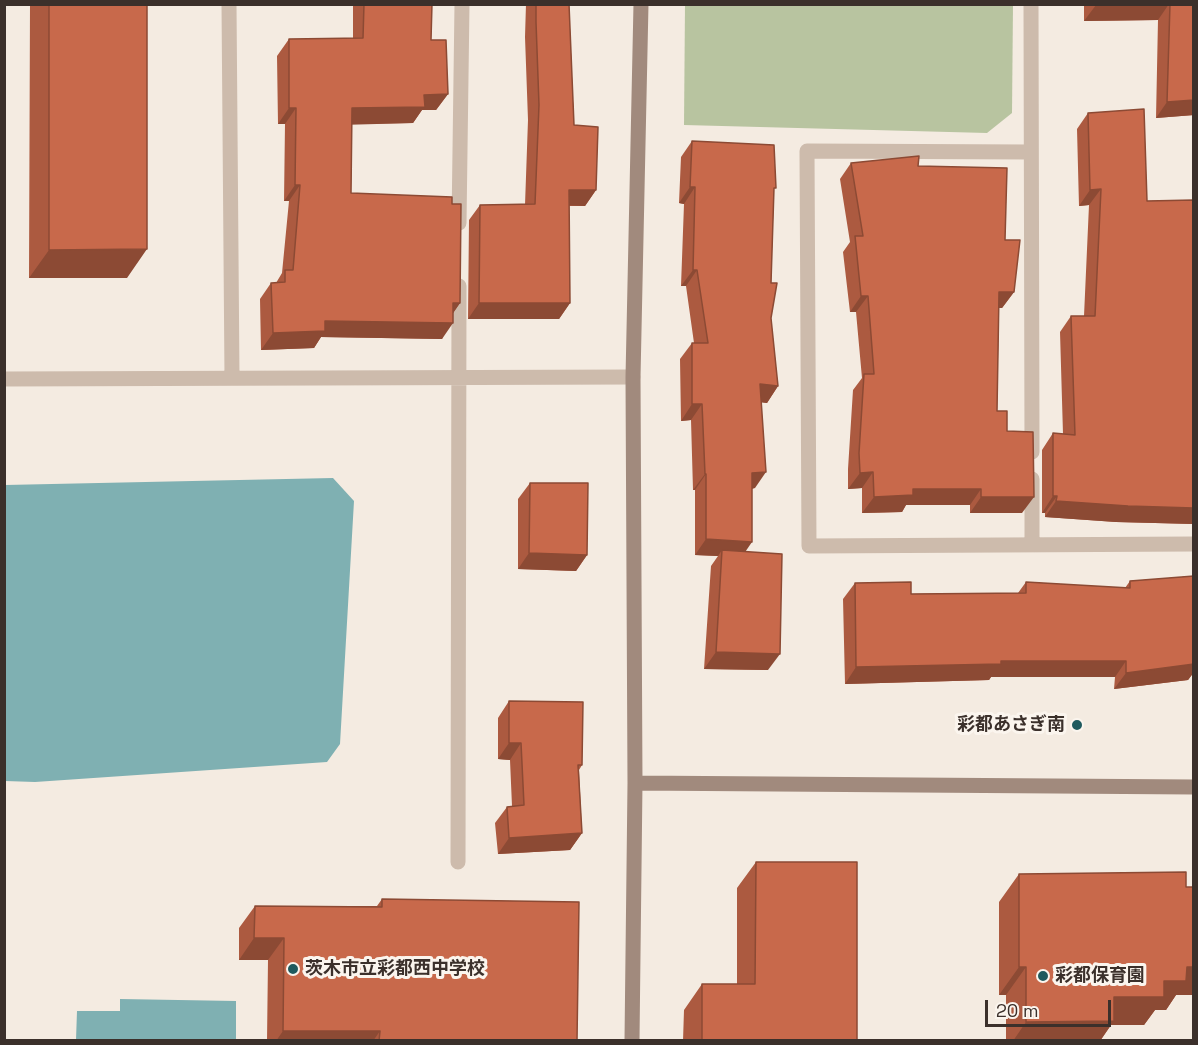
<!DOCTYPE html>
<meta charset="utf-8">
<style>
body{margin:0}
#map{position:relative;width:1198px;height:1045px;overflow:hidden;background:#f4ebe1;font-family:"Space Grotesk",sans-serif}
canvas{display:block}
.frame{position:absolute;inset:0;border:6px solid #3b302b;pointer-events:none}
.scale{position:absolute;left:985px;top:1000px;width:126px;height:27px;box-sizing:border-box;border:3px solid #3b302b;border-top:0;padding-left:8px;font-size:18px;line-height:21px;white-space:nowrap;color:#3b302b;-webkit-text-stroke:4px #fbf5ee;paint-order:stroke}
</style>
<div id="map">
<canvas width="1198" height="1045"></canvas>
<div class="frame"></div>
<div class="scale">20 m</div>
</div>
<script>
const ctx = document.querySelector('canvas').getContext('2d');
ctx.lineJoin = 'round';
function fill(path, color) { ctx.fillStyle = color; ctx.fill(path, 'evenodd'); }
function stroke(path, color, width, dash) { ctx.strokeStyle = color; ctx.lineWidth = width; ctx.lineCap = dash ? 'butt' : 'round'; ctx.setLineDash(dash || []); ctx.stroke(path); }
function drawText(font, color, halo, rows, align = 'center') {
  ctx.font = font + ' "Space Grotesk","Noto Sans JP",sans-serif'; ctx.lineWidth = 6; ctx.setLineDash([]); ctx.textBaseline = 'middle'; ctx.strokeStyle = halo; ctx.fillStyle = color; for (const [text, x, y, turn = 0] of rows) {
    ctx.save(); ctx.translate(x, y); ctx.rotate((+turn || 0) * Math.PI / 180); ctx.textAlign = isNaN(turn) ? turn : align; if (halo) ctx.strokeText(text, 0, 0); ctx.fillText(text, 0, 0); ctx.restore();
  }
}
fill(new Path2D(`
 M685,5H1013L1012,113L987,133L684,125Z`), '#b8c4a0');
fill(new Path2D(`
 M333,478L354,501L340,744L327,762L35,782L5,781V485Z
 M120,999L236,1001V1040H76L77,1011H120Z`), '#7fb0b2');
stroke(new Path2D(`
 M229,4L232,378
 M1031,4L1032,452
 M1031,152L807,151L809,546L1194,544
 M459,223L462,4
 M4,379L633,377
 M1032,479V545
 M458,862L459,286`), '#cdbbac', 15);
stroke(new Path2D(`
 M635,783L1194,787
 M632,1040L635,783L633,377L641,4`), '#a18a7d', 15);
fill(new Path2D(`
 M30,4H147L127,278H29Z
 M353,4H432L431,40L448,94L436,110H422L413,123L352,124L351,193L460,303L453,313L442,339L321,337L314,348L261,350L260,299L271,283H276L282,273L289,201H284L285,124H278L277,56L289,39H353Z
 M526,4H569L574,125L596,190L585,206H569L570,303L559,319H468L469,220L480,205H525L528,120L525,37Z
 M1084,4H1194V115L1156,118L1158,20L1084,21Z
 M1088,113L1147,201L1194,200V524L1116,522L1045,517V513H1042V450L1053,433L1063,434L1060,332L1071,316H1084L1089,205L1079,206L1077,129Z
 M692,141L774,191L771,283V318L778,386L767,403L761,402L755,488L752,489L745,551L768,670L704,669L711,566L718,556L695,555V490H693L691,420L681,421L680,359L692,343H694L686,286H681L684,204L679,203L681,157Z
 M851,163L918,166L1005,240L1014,292L1002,308H999L997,411L1007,431L1022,513H970V505H906L902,512L862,513V488L848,489V469L853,390L862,378L856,312H850L843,252L850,242L840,179Z
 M530,483L587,555L576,571L518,569V499Z
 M1194,576V672L1188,680L1114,689L1115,677H991L989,680L845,684L843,599L855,583L911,594L1018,593L1026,582L1125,588L1130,581Z
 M509,701L582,765L579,770L582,833L570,850L498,854L495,823L507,807L512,806L510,760L498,759V718Z
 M756,862L857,1041H683L684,1010L702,984H737V888Z
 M1019,874L1176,995L1166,1010H1155L1144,1025H1111L1100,1041H1006V995H999V902Z
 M382,899L577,1041H267L268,960H239V928L255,906H377Z`), '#ac5a40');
fill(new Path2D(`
 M1169,4L1158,20L1084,21L1096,5Z
 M448,94L436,110H422L413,123L340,125L352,108L424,95Z
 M1194,100V115L1156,118L1167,102Z
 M289,108H296L285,124H278Z
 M295,185H300L289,201H284Z
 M690,187H695L684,204L679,203Z
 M1101,189L1089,205L1079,206L1090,190Z
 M569,190H596L585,206L559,205Z
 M147,249L127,278H29L49,250Z
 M693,270H697L686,286H681Z
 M999,292H1014L1002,308H988Z
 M861,296H868L856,312H850Z
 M453,303H460L449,319Z
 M479,303H570L559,319H468Z
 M325,321L453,323L442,339L321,337L314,348L261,350L273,333Z
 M760,384L778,386L767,403L749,401Z
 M692,404H702L691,420L681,421Z
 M766,472L755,488L741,489L752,473Z
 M873,472L862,488L848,489L860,473Z
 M705,474H706L695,490H693Z
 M913,489H981L970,505H906L902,512L862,513L874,497Z
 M1053,496H1057L1045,513H1042Z
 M981,497H1034L1022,513H970Z
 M1056,501L1194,508V524L1116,522L1045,517Z
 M706,539L752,542L741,558L722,550L718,556L695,555Z
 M529,553L587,555L576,571L518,569Z
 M716,652L780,654L768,670L704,669Z
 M1001,661H1126L1115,677H991L989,680L845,684L856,667Z
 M1194,664V672L1188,680L1114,689L1126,673Z
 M509,743H521L510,760L498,759Z
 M582,833L570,850L498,854L509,838Z
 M254,938H284L268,960H239Z
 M1019,967H1026L1006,995H999Z
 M1187,967H1194V995H1176L1166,1010H1155L1144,1025H1111L1100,1041H1013L1026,1022L1114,997L1164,981Z
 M283,1031H380L373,1041H276Z`), '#8c4a34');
const building = new Path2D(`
 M49,4H147V249L49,250Z
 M364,4H432L431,40H446L448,94L424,95L425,107L352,108L351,193L452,197V204H461L460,303H453V323L325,321V331L273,333L271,283L285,282V270H293L300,185H295L296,108H289V39L363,38Z
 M536,4H569L574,125L598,127L596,190H569L570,303H479L480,205L535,204L539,105L536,22Z
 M1170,4H1194V100L1167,102Z
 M1144,109L1147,201L1194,200V508L1128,506L1056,501L1057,496H1053V433L1075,435L1071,316H1095L1101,189L1090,190L1088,113Z
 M692,141L774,145L776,188H774L771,283H777L771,318L778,386L760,384L766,472L752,473V542L706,539V474H705L702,404H692V343H708L697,270H693L695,187H690Z
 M919,156L918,166L1007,168L1005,240H1020L1014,292H999L997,411H1007V431L1033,432L1034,497H981V489H913V495L874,497L873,472L860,473L859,453L864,374H874L868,296H861L855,236H863L851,163Z
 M530,483H588L587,555L529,553Z
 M722,550L782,554L780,654L716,652Z
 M1194,576V664L1126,673V661H1001V664L856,667L855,583L911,582V594L1026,593V582L1130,588V581Z
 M509,701L583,702L582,765H578L582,833L509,838L507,807L524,805L521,743H509Z
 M756,862H857V1041H702V984H755Z
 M1186,872V887H1194V967H1187L1186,981H1164V997H1114V1021L1026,1022V967H1019V874Z
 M382,899L579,902L577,1041H379L380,1031H283L284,938H254L255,906L382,907Z`);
fill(building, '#c8694b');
stroke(building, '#8c4a34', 1.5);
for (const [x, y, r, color] of [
 [1077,725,6,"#1f5a5e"],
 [293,969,6,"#1f5a5e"],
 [1043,976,6,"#1f5a5e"]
]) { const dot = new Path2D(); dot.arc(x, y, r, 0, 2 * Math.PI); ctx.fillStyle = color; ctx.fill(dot); stroke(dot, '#fbf5ee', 2); }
drawText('bold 18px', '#3b302b', '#fbf5ee', [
 ["彩都あさぎ南",1065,725,"right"],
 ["茨木市立彩都西中学校",305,969],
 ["彩都保育園",1055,976]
], 'left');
</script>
